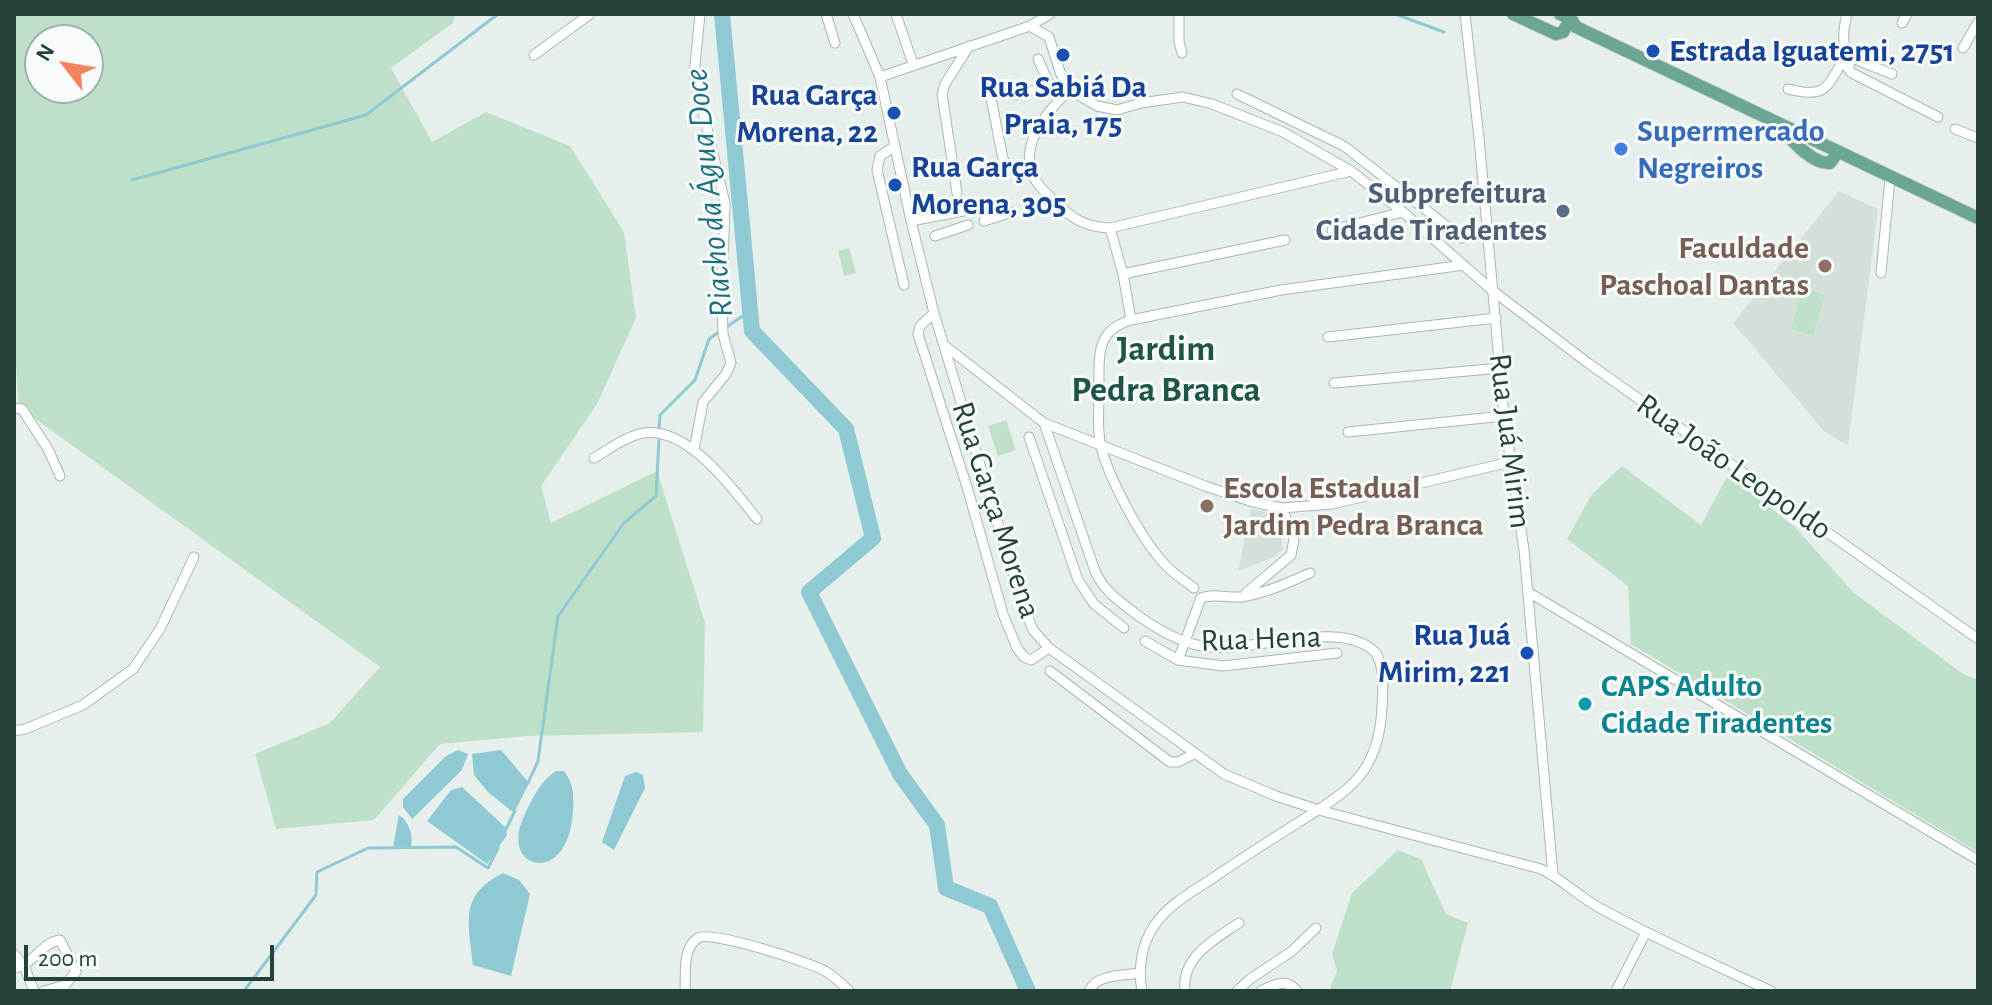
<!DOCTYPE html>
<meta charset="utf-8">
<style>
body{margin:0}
#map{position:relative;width:1992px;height:1005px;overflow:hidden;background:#e6efeb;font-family:"Alegreya Sans",sans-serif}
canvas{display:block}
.frame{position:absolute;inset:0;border:16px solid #24423a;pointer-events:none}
.north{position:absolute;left:24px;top:24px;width:80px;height:80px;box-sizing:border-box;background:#f7fbf9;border:2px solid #a3b1ad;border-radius:50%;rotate:301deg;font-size:22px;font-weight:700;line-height:32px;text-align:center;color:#24423a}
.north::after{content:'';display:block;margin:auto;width:28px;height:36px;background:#f4845f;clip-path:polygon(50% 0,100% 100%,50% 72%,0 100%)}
.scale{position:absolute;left:24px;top:945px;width:250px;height:36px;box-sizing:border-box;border:4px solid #24423a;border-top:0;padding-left:10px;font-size:24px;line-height:28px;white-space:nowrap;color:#24423a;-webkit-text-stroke:6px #f7fbf9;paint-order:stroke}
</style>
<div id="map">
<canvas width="1992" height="1005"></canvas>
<div class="frame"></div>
<div class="north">N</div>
<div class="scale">200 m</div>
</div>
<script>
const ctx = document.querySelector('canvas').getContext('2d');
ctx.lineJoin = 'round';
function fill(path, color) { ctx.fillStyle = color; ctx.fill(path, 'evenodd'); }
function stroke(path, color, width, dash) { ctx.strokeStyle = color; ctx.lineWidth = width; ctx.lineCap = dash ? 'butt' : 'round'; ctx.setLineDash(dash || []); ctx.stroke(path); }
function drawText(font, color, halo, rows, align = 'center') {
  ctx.font = font + ' "Alegreya Sans",sans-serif'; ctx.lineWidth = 6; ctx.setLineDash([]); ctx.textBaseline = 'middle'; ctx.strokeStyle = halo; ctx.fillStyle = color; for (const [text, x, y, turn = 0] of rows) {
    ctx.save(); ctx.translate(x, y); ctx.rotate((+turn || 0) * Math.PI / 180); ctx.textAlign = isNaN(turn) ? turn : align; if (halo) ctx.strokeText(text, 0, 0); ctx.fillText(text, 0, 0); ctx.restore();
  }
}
fill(new Path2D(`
 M1839,191L1878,209L1848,446L1824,431L1733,323Z
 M1251,509L1277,514L1283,549L1274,557L1238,571Z`), '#d4dfda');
fill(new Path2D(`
 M14,14H456L453,23L391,68L432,142L486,112L570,146L624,232L636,318L597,404L541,486L551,523L657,471L705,623L703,732L527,736L440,744L374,820L276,829L255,754L330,723L380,667L19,407L14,340ZM40,40H88V88H40Z
 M849,248L856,273L844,276L838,251Z
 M1803,288L1825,295L1813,336L1791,329Z
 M1006,420L1016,450L998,456L988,426Z
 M1622,466L1701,525L1728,475L1795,527L1853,592L1963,674L1978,680V852L1631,644L1628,586L1567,539L1592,494Z
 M1398,850L1421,859L1446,914L1468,923L1450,991H1329L1337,971L1332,954L1352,893Z`), '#bfe0c8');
fill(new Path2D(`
 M458,750L468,754L462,770L412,819L403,807V799L446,756Z
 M501,750L529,783L514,813L488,792L474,775L472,754Z
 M556,771H564C574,784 574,797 573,812C568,887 502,870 522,821C530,803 539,782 556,771Z
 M636,772L643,775L645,788L614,850L602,842L625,776Z
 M462,787L505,827L507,835L487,864L427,821L451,790Z
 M399,815C409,822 413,834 411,846H393Z
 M503,873L519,880L530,894L511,976L473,965C469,922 458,896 503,873Z`), '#8ec9d4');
stroke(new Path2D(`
 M1395,14L1444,32
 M132,180L366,115L498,14
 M725,328L750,311
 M659,430L660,415L695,380L709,339L719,332
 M528,783L538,761L558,616L624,523L656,496L659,438
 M504,833L515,811
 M244,991L316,895L317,872L368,848L456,847L488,868L498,848`), '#8ec9d4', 3);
stroke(new Path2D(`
 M722,14L752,331L846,429L873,538L809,592L900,774L937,825L946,888L990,906L1028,991`), '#8ec9d4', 16);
const minor = new Path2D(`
 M826,14L835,43
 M853,14L880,77L911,221L934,313L1022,603L1033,630L1049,648L1224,774L1276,796L1319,810L1541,869C1562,879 1578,896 1598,907C1654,938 1713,964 1771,991
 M896,14L913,64
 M1179,14V42L1182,53
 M1465,14L1479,138L1504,416L1524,550L1553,875
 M1847,14C1835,61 1855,58 1892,74
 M1902,23L1907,14
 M1030,26L1049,37L1060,72L1070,90L1097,106L1117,110L1141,103L1183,97L1212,104L1283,132L1351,171L1403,212L1493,291L1588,363L1978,639
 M1963,48L1978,22
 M534,55L590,14
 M1852,57L1848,69L1852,73L1938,117
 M880,77L1030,26L1050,14
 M989,88L1003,159L1012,170L1030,168
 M1788,89C1831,100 1827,83 1848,53
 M1070,90C1050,108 1025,137 1030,166C1032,181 1045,192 1055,202C1073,219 1085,227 1110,228L1351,171
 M1237,94L1344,146L1462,238
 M1016,95L1050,86L1038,59
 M1955,129L1978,138
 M895,146L880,156L877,170L904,285
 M957,193L942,94L945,84L969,46
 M911,221L1000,204
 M984,221L1012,212
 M1110,228L1123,274L1131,320
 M1332,230L1403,212
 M935,236L968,225
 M1881,273L1890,178
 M1123,274L1285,240
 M934,313L920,326L918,334L967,487L1003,614L1017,648L1024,657L1031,660L1049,648
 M1328,337L1496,318
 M944,345L1044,423L1205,486L1253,502L1282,508L1332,504L1510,462
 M1334,383L1501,368
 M14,408L22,409L48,449L60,476
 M1044,423L1095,571C1104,591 1119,601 1136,614C1155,628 1179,642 1202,646C1251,655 1340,616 1376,653C1385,670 1383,688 1382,707C1381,730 1377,751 1364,770C1351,790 1327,804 1307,817C1275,837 1242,858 1210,880C1190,893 1167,906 1154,926C1141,945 1138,970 1142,991
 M1348,432L1504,416
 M1029,437L1078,580L1094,604L1124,628
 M694,450L703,402L726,374L731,363L723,334L722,297L725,203L694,75L700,14
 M594,458C608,450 623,438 639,434C685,422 733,489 757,519
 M1194,588C1183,579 1170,572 1161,560C1140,536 1108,477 1101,446C1096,427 1100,403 1099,384C1099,353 1097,330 1131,320L1281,290L1464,265
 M1528,592L1978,860
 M1246,593L1291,555L1294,539L1282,508
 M1145,641L1178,660L1223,666L1337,653
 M1178,660L1201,598C1214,593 1227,598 1241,597C1266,593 1288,583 1310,573
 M1050,671L1170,762H1178L1194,754
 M14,731L25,729L83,705L133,669L160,629L194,557
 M14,954L24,966L34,991
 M14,968C33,965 41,943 60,940L76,972L65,985L44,991
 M685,991C686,975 682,948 698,938C711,930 809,962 825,971C834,976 841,983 849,991
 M1089,991C1097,974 1122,976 1139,973
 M1185,991C1181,957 1215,939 1239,923
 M1237,991L1250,979L1292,951L1316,928
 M1261,991C1274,985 1286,977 1297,991
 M1616,991L1646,932`);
const major = new Path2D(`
 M1513,14L1556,34L1563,32L1571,19
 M1560,14L1571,19L1576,27L1978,218
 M1783,130C1794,143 1813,164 1830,163L1838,152`);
stroke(minor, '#a8b8b2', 11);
stroke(major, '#c2cac8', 14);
stroke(minor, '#fff', 9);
stroke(major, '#6aa596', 12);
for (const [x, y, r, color] of [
 [1653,51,8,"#1a4fb4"],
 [1063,55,8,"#1a4fb4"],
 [894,113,8,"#1a4fb4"],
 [1621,149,8,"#3f7fe0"],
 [895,185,8,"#1a4fb4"],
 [1563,211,8,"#5c6f8a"],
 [1825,266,8,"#8d6e63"],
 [1207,506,8,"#8d6e63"],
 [1527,653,8,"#1a4fb4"],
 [1585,704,8,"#0f9aa8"]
]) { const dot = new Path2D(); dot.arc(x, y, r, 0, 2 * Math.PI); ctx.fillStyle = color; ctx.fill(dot); stroke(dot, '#f7fbf9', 3); }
drawText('bold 32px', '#164399', '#f7fbf9', [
 ["Estrada Iguatemi, 2751",1669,51],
 ["Rua Sabiá Da",1063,87,"center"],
 ["Praia, 175",1063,124,"center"],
 ["Rua Garça",878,95,"right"],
 ["Morena, 22",878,132,"right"],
 ["Rua Garça",911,167],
 ["Morena, 305",911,204],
 ["Rua Juá",1511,635,"right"],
 ["Mirim, 221",1511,672,"right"]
], 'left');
drawText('bold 32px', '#366cbe', '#f7fbf9', [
 ["Supermercado",1637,131],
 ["Negreiros",1637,168]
], 'left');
drawText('bold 32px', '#4e5e75', '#f7fbf9', [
 ["Subprefeitura",1547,193],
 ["Cidade Tiradentes",1547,230]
], 'right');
drawText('bold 32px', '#785e54', '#f7fbf9', [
 ["Faculdade",1809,248],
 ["Paschoal Dantas",1809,285],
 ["Escola Estadual",1223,488,"left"],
 ["Jardim Pedra Branca",1223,525,"left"]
], 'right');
drawText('32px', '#24423a', '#f7fbf9', [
 ["Rua Juá Mirim",1510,441,83],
 ["Rua João Leopoldo",1734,467,35],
 ["Rua Garça Morena",996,510,72],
 ["Rua Hena",1261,639,-2]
]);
drawText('bold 32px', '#0d838f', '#f7fbf9', [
 ["CAPS Adulto",1601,686],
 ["Cidade Tiradentes",1601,723]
], 'left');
drawText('italic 34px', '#1c6f80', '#f7fbf9', [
 ["Riacho da Água Doce",709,193,-96]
]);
drawText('bold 36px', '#1f5548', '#f7fbf9', [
 ["Jardim",1166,349],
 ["Pedra Branca",1166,390]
]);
</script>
